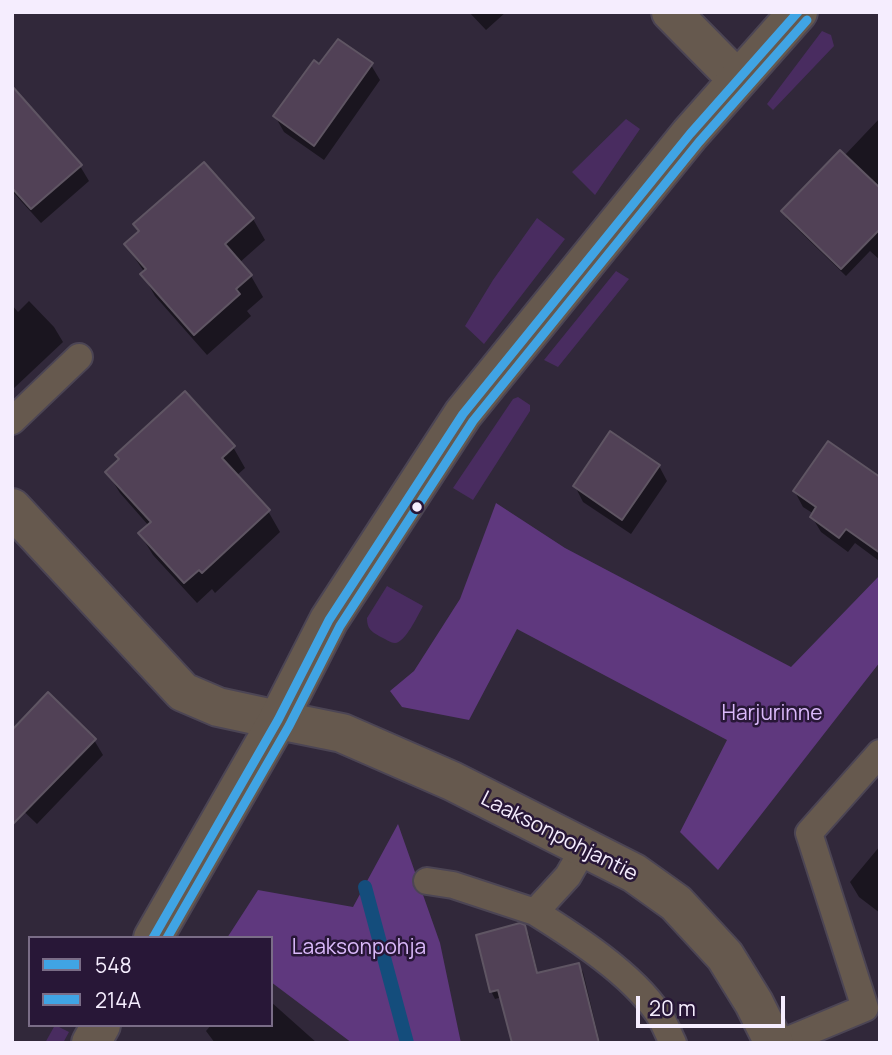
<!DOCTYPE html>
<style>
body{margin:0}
#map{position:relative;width:892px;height:1055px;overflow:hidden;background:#31283a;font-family:Manrope,sans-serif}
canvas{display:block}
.frame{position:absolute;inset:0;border:14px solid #f5edfe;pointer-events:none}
.legend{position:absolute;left:28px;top:936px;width:245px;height:91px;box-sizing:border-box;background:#281737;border:2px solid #7a6d87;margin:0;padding:9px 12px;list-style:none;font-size:21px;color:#f5edfe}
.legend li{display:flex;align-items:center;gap:14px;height:35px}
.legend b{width:35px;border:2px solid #7a6d87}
.scale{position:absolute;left:636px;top:996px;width:149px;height:32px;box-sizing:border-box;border:4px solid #f5edfe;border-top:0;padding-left:9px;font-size:21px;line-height:24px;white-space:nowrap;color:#f5edfe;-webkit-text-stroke:5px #281737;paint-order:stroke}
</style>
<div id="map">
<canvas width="892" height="1055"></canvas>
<div class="frame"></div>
<ul class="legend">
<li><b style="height:9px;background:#40a4e4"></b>548</li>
<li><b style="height:9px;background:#40a4e4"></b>214A</li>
</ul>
<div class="scale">20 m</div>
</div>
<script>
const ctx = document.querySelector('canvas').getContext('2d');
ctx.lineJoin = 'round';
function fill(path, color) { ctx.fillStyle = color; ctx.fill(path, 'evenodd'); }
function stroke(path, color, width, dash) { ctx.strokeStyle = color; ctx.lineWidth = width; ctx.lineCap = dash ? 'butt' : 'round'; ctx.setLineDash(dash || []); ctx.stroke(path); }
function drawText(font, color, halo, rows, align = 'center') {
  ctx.font = font + ' Manrope,sans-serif'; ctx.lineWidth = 5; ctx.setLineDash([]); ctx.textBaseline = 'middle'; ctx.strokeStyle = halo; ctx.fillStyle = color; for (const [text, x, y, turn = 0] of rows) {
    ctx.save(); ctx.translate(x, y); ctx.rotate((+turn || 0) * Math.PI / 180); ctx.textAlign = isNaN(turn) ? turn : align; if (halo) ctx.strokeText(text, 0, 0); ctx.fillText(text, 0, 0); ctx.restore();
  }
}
fill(new Path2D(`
 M822,31L831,35L834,46L773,110L767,104Z
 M626,119L640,129L595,195L572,172Z
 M537,218L565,239L484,344L465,326L493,280Z
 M616,271L629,279L558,367L544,360Z
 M518,397L530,405V411L473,500L453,488L513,399Z
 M387,586L423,606C418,615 405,643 395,643C390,643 384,638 379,636C371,631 367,629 367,618Z
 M55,1025L69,1032L63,1043H45Z`), '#492c60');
fill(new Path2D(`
 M496,503L565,548L791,667L880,575V662L718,870L680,832L727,740L517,629L469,720L402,707L390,691L414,671L460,599Z
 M398,824L440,943L461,1043H352L271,982V938H227L258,890L353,907Z`), '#5f387e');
fill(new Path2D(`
 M469,12H506L486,30Z
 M371,65L380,80L324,160L284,132L275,116L320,66Z
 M880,118V260L870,251L846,276L787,219L783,211L844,156Z
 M12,149L80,166L89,181L41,223L12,191Z
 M204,165L253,219L265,240L239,263L251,276L263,297L247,311L251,316L207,355L155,296L143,275L145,273L126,245Z
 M29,301L54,327L63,342L12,390V305L18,312Z
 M233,447L245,468L236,476L268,511L280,532L215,593L212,589L197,603L153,555L140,534L149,526L120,493L107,472Z
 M659,466L667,481L631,534L583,502L575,486Z
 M880,480L878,560L855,543L848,552L821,532L812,517L814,514L803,507L795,492Z
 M94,740L103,755L37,824L12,800Z
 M880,846V913L859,897L850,882Z
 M524,927L529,935L538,974L578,965L583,972L600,1043H513L502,997L495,999L491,991Z
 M271,1002L317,1043H215L206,1031L211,1025H271Z`), '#0007');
stroke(new Path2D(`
 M365,887L407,1043`), '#144d7c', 14);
const building = new Path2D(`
 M338,39L373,63L314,146L273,116L314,60L319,64Z
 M12,86L82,165L31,209L12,188Z
 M840,150L880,188V229L841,269L781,211Z
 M204,162L254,218L225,244L252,275L236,289L240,294L194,335L140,274L146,269L124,244L139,231L133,224Z
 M185,391L235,446L222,458L270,510L202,573L199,570L184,583L138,533L151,522L105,472L119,459L115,455Z
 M610,431L660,465L622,520L573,486Z
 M828,441L880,477V553L846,529L839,538L810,517L816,507L793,491Z
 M48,692L96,739L12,825V730Z
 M520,923L525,925L537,973L579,963L599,1043H512L498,990L490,992L476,935Z`);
fill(building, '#514156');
stroke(building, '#5f5563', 2);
const service = new Path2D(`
 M12,421L79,357
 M584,848L568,876L535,912C575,937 632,974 658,1013C664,1022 668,1033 673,1043
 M427,881L453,885L535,912
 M781,1043L865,1008L809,833L880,753`);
const minor = new Path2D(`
 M671,12L737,79
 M12,508L183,692L218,707L278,720`);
const tertiary = new Path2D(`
 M278,720L342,733L452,781L634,873L676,903L725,956L754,1003L774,1043
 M153,938L278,720L329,620L463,414L690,134L798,12
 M91,1043L101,1025`);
stroke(service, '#4c4554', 30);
stroke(minor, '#4c4554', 42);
stroke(tertiary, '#4c4554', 42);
stroke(service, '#66594e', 26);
stroke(minor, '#66594e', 38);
stroke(tertiary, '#66594e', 38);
stroke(new Path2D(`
 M153,938L278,720L329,620L463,414L690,134L798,12`), '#40a4e4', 9);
stroke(new Path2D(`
 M167,938L289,726L340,626L473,421L699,142L807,20`), '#40a4e4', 9);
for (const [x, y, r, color] of [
 [417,507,6,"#f5edfe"]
]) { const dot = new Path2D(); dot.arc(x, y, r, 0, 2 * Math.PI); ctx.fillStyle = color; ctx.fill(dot); stroke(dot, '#281737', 2.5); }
drawText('21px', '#dab9fa', '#281737', [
 ["Harjurinne",772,714],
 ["Laaksonpohja",359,948]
]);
drawText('21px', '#f5edfe', '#281737', [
 ["Laaksonpohjantie",559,837,27]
]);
</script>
